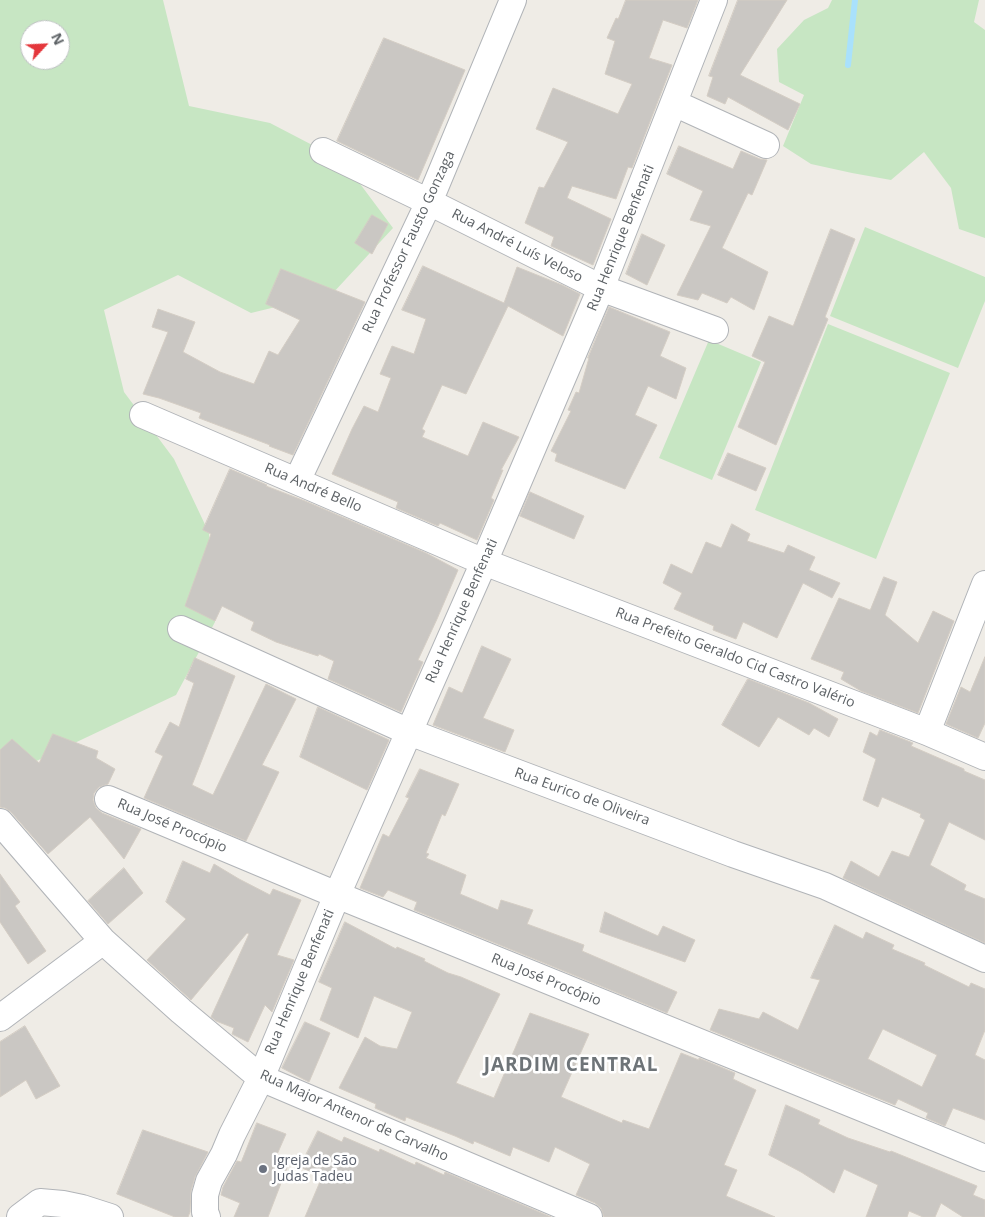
<!DOCTYPE html>
<meta charset="utf-8">
<style>
body{margin:0}
#map{position:relative;width:985px;height:1217px;overflow:hidden;background:#efece6;font-family:"Open Sans",sans-serif}
canvas{display:block}
.north{position:absolute;left:20px;top:20px;width:50px;height:50px;box-sizing:border-box;background:#fff;border:1px solid #bec0c2;border-radius:50%;rotate:65deg;font-size:14px;font-weight:700;line-height:20px;text-align:center;color:#5d6266}
.north::after{content:'';display:block;margin:auto;width:18px;height:22px;background:#e4373c;clip-path:polygon(50% 0,100% 100%,50% 72%,0 100%)}
</style>
<div id="map">
<canvas width="985" height="1217"></canvas>
<div class="north">N</div>
</div>
<script>
const ctx = document.querySelector('canvas').getContext('2d');
ctx.lineJoin = 'round';
function fill(path, color) { ctx.fillStyle = color; ctx.fill(path, 'evenodd'); }
function stroke(path, color, width, dash) { ctx.strokeStyle = color; ctx.lineWidth = width; ctx.lineCap = dash ? 'butt' : 'round'; ctx.setLineDash(dash || []); ctx.stroke(path); }
function drawText(font, color, halo, rows, align = 'center') {
  ctx.font = font + ' "Open Sans",sans-serif'; ctx.lineWidth = 5; ctx.setLineDash([]); ctx.textBaseline = 'middle'; ctx.strokeStyle = halo; ctx.fillStyle = color; for (const [text, x, y, turn = 0] of rows) {
    ctx.save(); ctx.translate(x, y); ctx.rotate((+turn || 0) * Math.PI / 180); ctx.textAlign = isNaN(turn) ? turn : align; if (halo) ctx.strokeText(text, 0, 0); ctx.fillText(text, 0, 0); ctx.restore();
  }
}
fill(new Path2D(`
 M0,0H163L189,106L270,123L343,161L393,228L333,293L251,313L178,275L104,310L124,392L174,459L209,533L215,622L176,695L28,765L0,772ZM30,30H60V60H30Z
 M832,0H979L974,22L985,30V238L959,229L951,188L924,152L891,180L852,173L811,164L783,146L804,95L779,82L777,49L804,20L828,8Z
 M865,227L985,277V301L958,368L830,316Z
 M828,324L950,373L876,559L755,510Z
 M709,340L761,362L712,480L659,458Z`), '#c7e6c3');
stroke(new Path2D(`
 M848,65L855,0`), '#a9e1fc', 6);
const building = new Path2D(`
 M626,0H698L687,28L663,20L649,58L672,65L632,168L628,167L616,199L572,186L567,198L611,219L593,265L551,246L554,237L525,223L539,187L544,188L568,142L536,129L553,88L618,114L632,84L605,74L615,41L607,38L616,18L618,19Z
 M738,0H787L740,75L800,104L788,130L728,97L725,104L707,96L713,77L709,76Z
 M384,38L465,70L418,180L337,141Z
 M679,146L733,169L741,151L760,159L767,160L752,195L748,193L722,248L768,272L754,310L731,297L727,303L702,293L698,300L677,295L711,226L690,220L703,191L667,174Z
 M372,215L388,224L372,254L355,243Z
 M831,229L855,239L825,317L828,319L776,445L738,427L765,362L752,356L769,316L793,326Z
 M642,234L665,245L647,285L626,274Z
 M423,266L504,303L517,267L562,285L580,294L563,336L508,306L466,394L442,385L422,429L425,431L422,437L468,456L483,422L519,437L501,470H503L491,498L494,500L477,540L440,523L438,526L396,508L398,502L332,474L352,429L364,406L378,412L391,378L380,374L392,346L414,354L426,319L402,310Z
 M281,269L365,302L293,455L269,446L270,445L199,418L201,413L159,398L143,394L168,332L152,327L158,309L195,322L183,352L220,372L254,384L269,351L278,355L300,320L266,304Z
 M609,307L670,332L660,356L686,368L676,399L648,386L635,415L657,425L625,489L555,461L557,454L551,451L571,411L568,410L576,392L579,393L589,358H588Z
 M728,453L766,468L756,491L718,475Z
 M230,469L267,485L266,486L305,501L426,553L458,570L437,619L418,660L423,662L401,712L328,679L334,661L319,654L318,656L276,642L251,630L254,622L222,606L215,621L185,606L211,534L203,530Z
 M530,492L584,516L574,539L520,516Z
 M732,524L750,534L747,541L784,553L788,545L815,557L809,570L840,583L832,598L803,583L777,638L743,622L736,639L713,630L714,626L674,609L682,593L663,583L671,564L692,574L706,542L721,548Z
 M884,577L897,582L885,615L918,643L933,611L954,621L918,713L861,691L841,679L844,672L811,659L839,598L870,610Z
 M482,646L511,659L483,718L514,730L505,752L433,725L449,687L462,693Z
 M985,657V723L978,738L946,724L961,687L970,692Z
 M195,658L235,676L192,785L213,795L266,684L296,699L262,765L279,772L246,841L144,798L163,756L155,752L170,722L179,727L194,683L186,679Z
 M748,679L809,703L838,719L829,737L814,728L809,735L778,717L759,747L722,725Z
 M318,707L389,740L367,790L300,757Z
 M880,730L913,743L911,746L964,769V771L985,780V840L949,822L930,865L966,885L964,890L985,899V943L843,878L851,861L879,877L892,851L909,857L925,820L920,817L921,814L882,797L878,807L863,800L876,759L863,752L870,732L877,736Z
 M53,734L98,751L96,758L115,769L108,784L99,787L94,793L93,800L96,808L102,813L141,829L124,859L90,817L48,854L11,812L5,808L0,807V750L12,739L39,763Z
 M420,769L459,784L445,816L442,814L426,853L429,854L426,858L466,875L460,894L498,910L501,900L533,910L527,924L584,945L582,951L677,992L667,1013L414,910L417,902L388,890L383,897L360,888L383,834L389,837L409,798L406,797Z
 M183,861L210,873L214,864L239,879L270,895L273,889L301,900L277,955L294,960L272,1012L265,1005L248,1042L232,1034L234,1028L216,1021L211,1017L249,934L247,933L191,1000L147,960L186,919L166,902Z
 M124,868L143,893L108,924L88,901Z
 M0,874L20,902L15,906L46,951L28,964L0,922Z
 M605,912L658,936L663,926L695,940L685,962L600,932Z
 M345,922L396,949L397,947L425,959L424,961L448,973L461,977L500,994L456,1083L494,1098L530,1013L589,1034L561,1097L622,1123L623,1120L649,1129L681,1053L699,1060V1058L735,1073L733,1079L756,1090L724,1165L737,1170L726,1196L775,1217H604L601,1208L595,1203L576,1195L590,1164L555,1147L549,1162L513,1147L510,1156L474,1141L473,1144L455,1136L406,1117L405,1121L375,1108L376,1104L339,1088L365,1037L380,1046L397,1049L412,1012L374,996L358,1038L320,1020L332,988L319,982Z
 M835,925L863,939L866,932L894,945L892,949L925,963L924,965L969,987L971,983L985,989V1030L975,1055L985,1060V1120L953,1108L945,1126L926,1118L928,1113L898,1099L895,1105L710,1030L719,1009L759,1019L763,1012L798,1030L820,980L811,978ZM883,1029L937,1055L922,1087L868,1059Z
 M305,1022L330,1033L309,1082L282,1068Z
 M25,1026L60,1086L36,1099L26,1080L0,1097V1042Z
 M786,1105L820,1120L818,1124L848,1138L890,1152L891,1151L977,1186L973,1195L985,1200V1217H963L941,1203L935,1217H923L909,1211L907,1217H866L878,1185L844,1169L834,1193L801,1172L769,1155Z
 M257,1123L286,1134L275,1159L288,1165L268,1217H234L240,1203L221,1195L223,1187L237,1161L241,1162Z
 M143,1130L208,1152L195,1177L191,1191L190,1212L188,1217H175L117,1194Z
 M318,1131L342,1142L344,1137L379,1152L380,1149L415,1165L416,1162L444,1175L445,1172L551,1217H305L322,1177L300,1167Z`);
fill(building, '#cac7c3');
stroke(building, '#d4cdc4', 1);
const minor = new Path2D(`
 M674,103L766,145
 M323,151L429,202L601,288L715,330
 M143,415L484,562L927,732L985,757
 M297,481L429,202L513,0
 M181,629L409,732L733,854L825,886L985,959
 M927,732L985,584
 M108,799L337,895L985,1158
 M0,822L103,941L181,1011L261,1078L589,1217
 M0,1018L103,941
 M20,1217L40,1202L63,1204L82,1208L110,1217
 M207,1217L205,1212V1195L209,1181L224,1154L232,1135L261,1078L337,895L484,562L601,288L714,0`);
stroke(minor, '#b1b4b8', 28);
stroke(minor, '#fff', 26);
for (const [x, y, r, color] of [
 [263,1169,5,"#6b7280"]
]) { const dot = new Path2D(); dot.arc(x, y, r, 0, 2 * Math.PI); ctx.fillStyle = color; ctx.fill(dot); stroke(dot, '#fff', 2); }
drawText('14px', '#5d6266', '#fff', [
 ["Rua Henrique Benfenati",621,238,-68],
 ["Rua Professor Fausto Gonzaga",409,242,-65],
 ["Rua André Luís Veloso",517,246,27],
 ["Rua André Bello",313,488,23],
 ["Rua Henrique Benfenati",462,611,-66],
 ["Rua Prefeito Geraldo Cid Castro Valério",735,658,21],
 ["Rua Eurico de Oliveira",582,797,20],
 ["Rua José Procópio",172,826,23],
 ["Rua José Procópio",546,980,22],
 ["Rua Henrique Benfenati",300,982,-67],
 ["Rua Major Antenor de Carvalho",354,1116,24]
]);
drawText('14px', '#5b616d', '#fff', [
 ["Igreja de São",273,1161],
 ["Judas Tadeu",273,1177]
], 'left');
ctx.letterSpacing = '1px';
drawText('bold 19px', '#6e7478', '#fff', [
 ["JARDIM CENTRAL",571,1066]
]);
ctx.letterSpacing = '0px';
</script>
